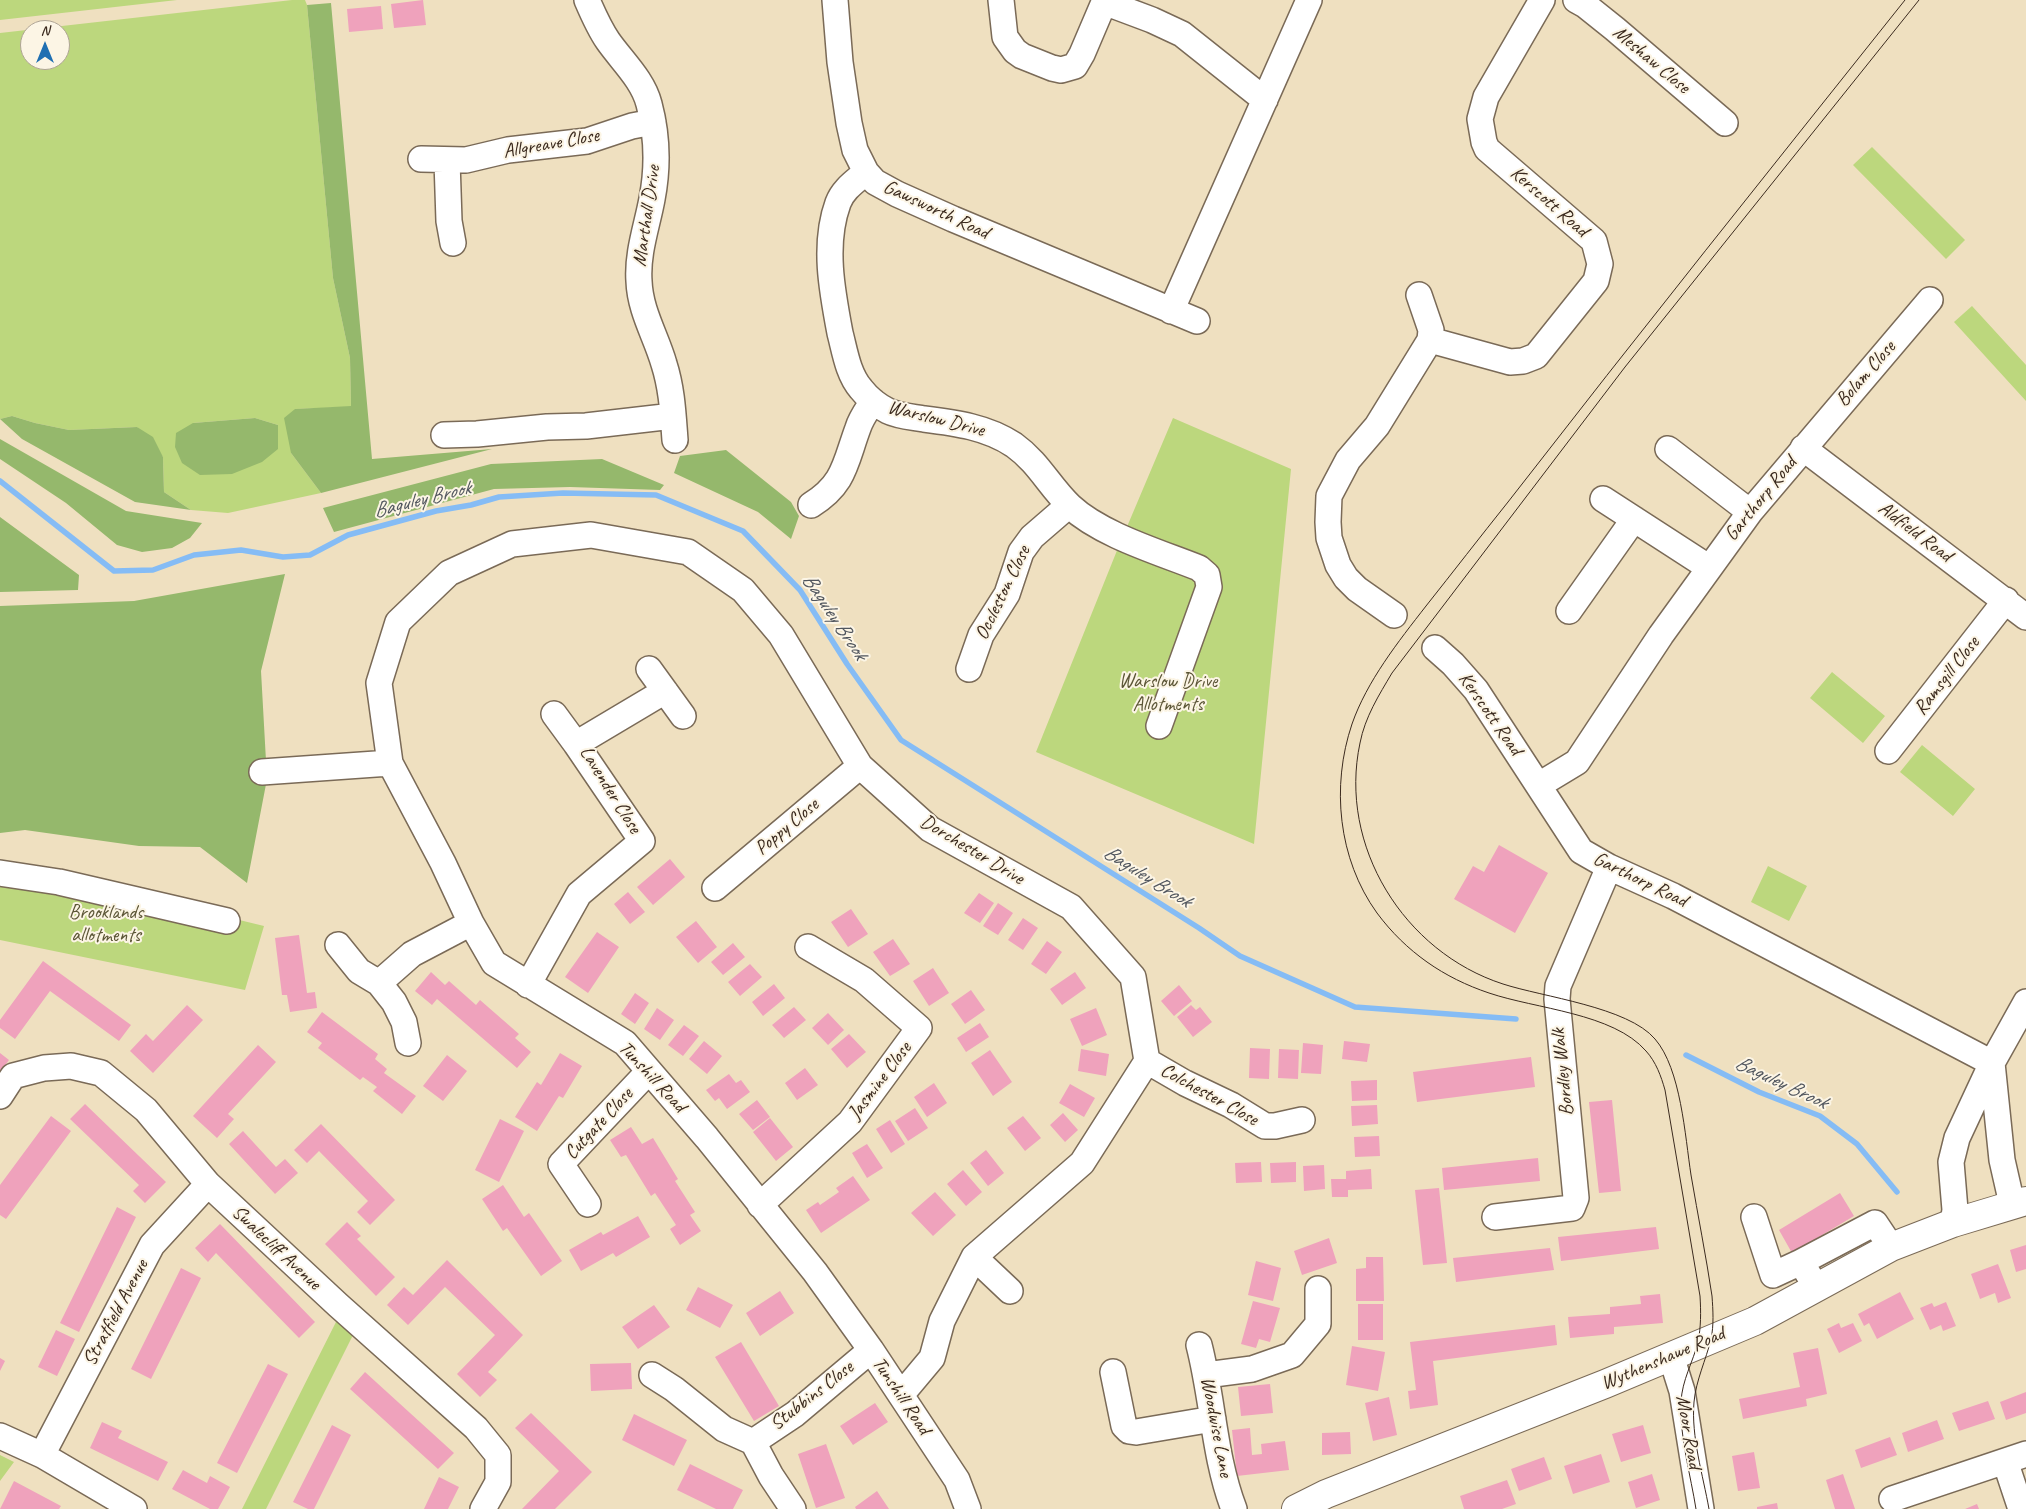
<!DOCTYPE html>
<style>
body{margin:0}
#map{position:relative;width:2026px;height:1509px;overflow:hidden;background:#efe0c0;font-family:Caveat,sans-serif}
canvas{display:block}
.north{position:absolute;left:20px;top:20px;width:50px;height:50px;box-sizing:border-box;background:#fcf5e5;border:1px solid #afa495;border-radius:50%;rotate:0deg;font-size:14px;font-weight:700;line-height:20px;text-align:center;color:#3b2a1e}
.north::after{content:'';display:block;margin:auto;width:18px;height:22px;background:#1f6fb2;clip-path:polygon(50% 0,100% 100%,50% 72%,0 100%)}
</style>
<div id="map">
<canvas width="2026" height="1509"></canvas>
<div class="north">N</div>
</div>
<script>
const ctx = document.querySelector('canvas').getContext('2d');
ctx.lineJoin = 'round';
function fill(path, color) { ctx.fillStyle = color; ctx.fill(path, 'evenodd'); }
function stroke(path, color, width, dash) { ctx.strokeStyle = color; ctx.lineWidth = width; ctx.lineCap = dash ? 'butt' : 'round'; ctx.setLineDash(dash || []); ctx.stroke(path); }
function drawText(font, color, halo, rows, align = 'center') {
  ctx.font = font + ' Caveat,sans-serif'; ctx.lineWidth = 4; ctx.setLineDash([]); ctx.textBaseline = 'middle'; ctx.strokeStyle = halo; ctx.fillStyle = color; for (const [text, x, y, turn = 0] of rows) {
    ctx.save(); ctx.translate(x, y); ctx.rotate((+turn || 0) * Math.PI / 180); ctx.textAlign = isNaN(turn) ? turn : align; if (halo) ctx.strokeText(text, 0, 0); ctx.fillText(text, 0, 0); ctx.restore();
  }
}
fill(new Path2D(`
 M0,0H177L0,20Z
 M292,0H305L307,5L333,278L350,358L351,407L295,409L291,453L321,493L228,513L191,510L164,492L163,457L137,427L69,430L35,423L12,416L0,419V33ZM30,30H60V60H30ZM255,418L278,425L193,423Z
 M1872,147L1965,240L1946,259L1853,165Z
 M1972,306L2026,365V401L1954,322Z
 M1173,418L1291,469L1254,844L1036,752L1118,548Z
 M1832,672L1885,716L1863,743L1810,698Z
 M1922,745L1975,789L1953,816L1900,772Z
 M1768,866L1807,886L1789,921L1751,902Z
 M0,870L112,889L264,926L245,990L0,940Z
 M339,1316L355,1331L266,1509H242Z
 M0,1455L14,1462L0,1481Z`), '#bcd77d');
fill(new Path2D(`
 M331,3L372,459L492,449L321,493L291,453L284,418L295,409L351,406L350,358L333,278L307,5Z
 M12,416L35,423L69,430L137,427L153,437L163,457L164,492L191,510L135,502L22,439L0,419Z
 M255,418L278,425V449L262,462L232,474L200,475L182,463L175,447L176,433L193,423Z
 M0,439L126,511L202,523L190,538L172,548L142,552L117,545L66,503L0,459Z
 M726,450L791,502L799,516L791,539L758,512L674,473L680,456Z
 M602,459L664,485L660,490L570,487L494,489L334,532L323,508L491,464Z
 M0,517L79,575L78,590L0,592Z
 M285,574L261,671L267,779L247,883L200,847L139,846L25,830L0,833V606L134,601Z`), '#95b86c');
stroke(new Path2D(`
 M0,481L114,571L153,570L194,555L241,550L283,557L310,555L348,535L436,511L471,505L499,497L563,493L656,495L743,531L800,590L847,664L901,740L1199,928L1240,956L1355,1007L1516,1019
 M1686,1055L1759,1092L1820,1116L1857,1144L1897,1192`), '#85bcf5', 5.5);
fill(new Path2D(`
 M423,0L426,25L394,28L391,4Z
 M381,6L383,29L349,32L347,9Z
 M1499,845L1548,873L1515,933L1454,899L1473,866L1484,872Z
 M670,859L685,877L653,905L637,887Z
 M628,892L645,912L630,924L614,904Z
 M979,893L994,903L980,923L964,913Z
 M998,903L1013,913L998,935L983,926Z
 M851,909L868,934L848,947L831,922Z
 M1023,918L1038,928L1023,950L1008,940Z
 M696,921L717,947L698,963L676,937Z
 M597,932L619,947L588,993L565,977Z
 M299,935L307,993L315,992L317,1008L290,1012L287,995H282L275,938Z
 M893,939L910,964L890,976L873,952Z
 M1047,941L1062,952L1046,974L1031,964Z
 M733,943L745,957L723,975L711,962Z
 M43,961L131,1025L119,1041L50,991L15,1039L0,1028V1020Z
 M750,964L762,977L740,996L728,982Z
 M933,968L949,993L929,1006L913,981Z
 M431,972L445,985L449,981L476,1005L480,1000L519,1034L515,1038L531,1052L517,1068L437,999L432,1005L415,991Z
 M1075,972L1086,988L1062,1005L1050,989Z
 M774,984L785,998L763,1016L752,1002Z
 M1179,985L1192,1001L1174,1016L1161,1001Z
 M971,990L985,1010L965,1024L951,1004Z
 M635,993L649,1003L635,1024L621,1014Z
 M187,1005L203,1020L153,1073L130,1051L146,1034L153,1041Z
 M1191,1005L1196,1010L1200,1007L1212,1022L1193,1037L1177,1017Z
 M794,1007L806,1020L784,1038L772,1025Z
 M657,1008L674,1020L660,1040L644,1029Z
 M1096,1008L1107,1035L1082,1046L1070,1019Z
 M322,1012L378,1054L375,1059L387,1069L384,1073L416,1096L402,1114L373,1091L377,1087L363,1077L360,1080L318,1048L322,1043L307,1032Z
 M828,1013L844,1030L828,1045L812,1028Z
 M980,1023L989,1037L966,1052L957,1038Z
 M684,1025L699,1036L683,1056L668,1045Z
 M849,1034L866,1052L847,1068L831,1049Z
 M704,1041L722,1056L707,1074L689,1059Z
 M1344,1041L1370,1044L1367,1062L1342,1059Z
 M1303,1043L1323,1045L1321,1074L1301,1073Z
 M258,1045L276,1062L228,1114L234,1119L217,1138L193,1116Z
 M1250,1048L1270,1049L1269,1079L1249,1078Z
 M1081,1049L1109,1054L1106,1076L1078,1071Z
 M1279,1049L1299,1050L1298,1079L1278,1078Z
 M990,1050L1012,1082L993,1096L971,1063Z
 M0,1053L9,1060L0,1072Z
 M560,1053L582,1066L563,1098L559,1096L537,1131L515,1117L537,1082L541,1085Z
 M447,1055L467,1071L443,1101L423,1086Z
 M1531,1057L1535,1087L1417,1102L1413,1072Z
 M805,1068L818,1085L797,1100L785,1083Z
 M729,1074L736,1083L741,1080L750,1092L727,1109L719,1098L715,1101L706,1090Z
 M1377,1080V1100L1352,1101L1351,1081Z
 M934,1083L947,1103L927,1117L914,1097Z
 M1070,1084L1095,1098L1084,1117L1059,1103Z
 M757,1100L770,1117L753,1130L739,1114Z
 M1612,1100L1621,1191L1599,1193L1589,1102Z
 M85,1104L166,1182L145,1203L133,1191L139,1185L70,1119Z
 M1377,1105L1378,1124L1352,1126L1351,1106Z
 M915,1108L928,1128L908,1141L895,1121Z
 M1063,1113L1078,1130L1065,1142L1050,1125Z
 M51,1116L71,1131L6,1219L0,1215V1185Z
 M1023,1116L1041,1138L1025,1151L1007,1128Z
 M770,1118L793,1147L776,1161L753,1132Z
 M500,1119L524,1131L499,1182L475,1170Z
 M890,1120L905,1144L891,1153L876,1129Z
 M321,1124L395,1200L370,1225L357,1212L368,1201L319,1151L307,1163L294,1150Z
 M631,1127L642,1144L653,1138L678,1179L675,1181L695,1212L690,1215L701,1231L680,1245L670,1229L676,1225L655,1193L651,1196L626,1155L621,1157L610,1140Z
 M243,1131L276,1167L285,1159L298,1173L275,1194L229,1144Z
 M1379,1136L1380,1156L1355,1157L1354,1137Z
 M867,1144L883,1168L867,1178L852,1153Z
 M986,1150L1004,1173L988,1186L970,1163Z
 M1538,1158L1540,1181L1444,1190L1442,1168Z
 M1261,1162L1262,1182L1236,1183L1235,1163Z
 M1296,1162V1182L1271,1183L1270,1163Z
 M1324,1165L1325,1189L1304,1191L1303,1166Z
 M1371,1169L1372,1189L1348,1190V1197H1332L1331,1179H1346V1171Z
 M963,1170L982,1192L966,1206L947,1184Z
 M853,1176L870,1200L821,1233L806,1210L818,1202L820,1205L839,1192L836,1188Z
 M503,1185L524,1217L529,1213L562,1261L541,1276L507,1228L503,1231L482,1199Z
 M1439,1188L1447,1263L1423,1265L1415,1190Z
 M935,1192L956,1215L933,1236L911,1213Z
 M1840,1193L1854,1216L1792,1253L1779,1230Z
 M117,1207L136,1217L79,1332L60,1323Z
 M638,1216L650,1237L616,1257L613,1253L581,1271L569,1250L601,1232L603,1235Z
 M347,1222L361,1236L357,1239L395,1277L376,1296L325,1244Z
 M220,1224L315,1322L299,1338L216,1253L208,1262L195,1248Z
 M1656,1227L1659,1249L1561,1261L1558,1237Z
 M1329,1238L1337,1263L1302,1275L1294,1251Z
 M2026,1245V1269L2016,1272L2010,1250Z
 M1550,1248L1554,1270L1456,1282L1453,1258Z
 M1366,1257H1383L1384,1301H1356V1269L1366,1268Z
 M447,1260L523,1335L488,1372L497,1380L480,1397L457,1374L495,1335L445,1287L408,1325L387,1305L404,1287L413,1295Z
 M1256,1261L1281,1268L1273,1301L1248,1295Z
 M1998,1264L2011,1298L1998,1303L1995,1293L1980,1299L1971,1274Z
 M181,1268L201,1278L151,1379L131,1369Z
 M698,1287L733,1305L720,1328L686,1310Z
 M780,1291L794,1313L760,1336L746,1313Z
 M1900,1292L1914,1319L1877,1339L1869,1323L1864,1326L1858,1314Z
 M1660,1294L1663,1323L1614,1327V1334L1570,1338L1568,1317L1610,1314V1307L1641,1304L1640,1296Z
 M1253,1301L1280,1308L1270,1342L1259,1339L1256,1348L1241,1344Z
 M1946,1302L1956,1326L1943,1331L1941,1325L1930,1330L1920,1308L1932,1303L1934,1307Z
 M1358,1304H1383V1340H1358Z
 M654,1305L670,1327L638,1349L622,1327Z
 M1839,1323L1841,1328L1853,1323L1862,1341L1839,1353L1827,1329Z
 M1555,1325L1557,1345L1433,1361L1438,1405L1410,1409L1408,1391L1416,1390L1410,1342Z
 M56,1330L75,1339L57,1376L38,1367Z
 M741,1342L779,1406L754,1421L715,1357Z
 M1352,1346L1385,1352L1378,1391L1346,1385Z
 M1818,1348L1827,1394L1806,1399L1807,1406L1743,1419L1739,1399L1800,1387L1793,1353Z
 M0,1358L5,1361L0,1371Z
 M631,1363L632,1389L591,1391L590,1364Z
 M268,1364L288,1374L237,1473L217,1463Z
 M365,1372L454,1453L438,1469L350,1389Z
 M1270,1384L1273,1413L1241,1416L1238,1387Z
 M2026,1392V1413L2006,1420L2000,1402Z
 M1389,1397L1397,1435L1373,1441L1365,1403Z
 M1988,1401L1995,1419L1959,1431L1952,1413Z
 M875,1403L888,1422L853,1445L840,1426Z
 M531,1413L592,1472L555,1509H522L559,1471L515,1428Z
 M634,1414L687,1440L674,1466L622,1440Z
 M1937,1420L1944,1439L1908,1452L1902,1433Z
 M102,1422L122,1431L118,1438L168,1462L158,1481L90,1448Z
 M332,1425L351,1435L314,1509H308L293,1502Z
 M1643,1425L1651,1453L1621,1462L1612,1434Z
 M1250,1428L1252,1455L1262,1454L1261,1444L1285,1441L1289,1470L1237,1476L1232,1430Z
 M1350,1432L1351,1454L1322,1455V1433Z
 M1890,1437L1897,1455L1861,1468L1855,1450Z
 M826,1444L845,1498L816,1508L798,1454Z
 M1754,1452L1760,1488L1738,1491L1732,1456Z
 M1601,1454L1610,1482L1573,1494L1564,1466Z
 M1544,1457L1552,1479L1519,1491L1511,1469Z
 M690,1464L743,1490L733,1509H716L677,1490Z
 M183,1470L207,1483L210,1476L230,1487L218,1509H210L172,1489Z
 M1652,1474L1660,1500L1636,1508L1628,1482Z
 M1843,1474L1855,1509H1835L1826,1480Z
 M439,1477L459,1487L448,1509H424Z
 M1507,1480L1516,1504L1502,1509H1464L1460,1496Z
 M14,1481L61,1506L59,1509H0Z
 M877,1491L889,1509H856L855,1507Z
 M1777,1503L1778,1509H1757V1507Z
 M1977,1504L1979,1509H1965Z`), '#efa2bc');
const minor = new Path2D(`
 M587,0C593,14 599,28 608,41C622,61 643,80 649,104C657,134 658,168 652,199C647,226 637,253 639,281C640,311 656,336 664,364C672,389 673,414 675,440
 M835,0L840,62L849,123L855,150L866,172L875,182L897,194L953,219L1197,321
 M1001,0L1005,37L1015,51L1022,56L1052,68L1061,70L1075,66L1082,54L1105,0
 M1576,0L1585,5L1615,29L1725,123
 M1104,2L1152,20L1182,34L1265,100
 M421,159L466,160L508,150L587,141L632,126L653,122
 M447,161L449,221L453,243
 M866,172C856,181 843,189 838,203C823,244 832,291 840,333C845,352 848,374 861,389C868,398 878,406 888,411C898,416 913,417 924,419C956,423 987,427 1014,445C1039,463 1049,486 1070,506C1101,535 1159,552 1199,568L1207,575L1209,587L1159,726
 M1419,295L1431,330L1430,340
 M1171,311L1309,0
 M444,435L477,434L547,427L586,426L673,416
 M1803,448L2026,617
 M1668,449L1750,512
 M1603,499L1708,567
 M811,505C845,484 845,463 858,428C861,418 868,409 873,401
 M1569,611L1634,519
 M1394,615L1357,589L1346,578L1338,565L1329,538L1328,522L1329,496L1348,460L1377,426L1430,340L1510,362L1523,361L1536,356L1596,281L1600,264L1594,241L1487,149L1484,142L1480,119L1486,97L1542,0
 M1435,648L1453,664L1476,690L1581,851L1609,867L1673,896L1992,1063
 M649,669L683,716
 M969,669L981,635L1007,594L1021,552L1032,537L1069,505
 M554,714L576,744
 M1888,751L2006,600
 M262,772L390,763
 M1539,785L1577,762L1661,635L1750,512L1930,300
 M0,873L59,882L227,921
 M715,888L860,766
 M338,945L359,971L379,983L394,1002L404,1022L408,1043
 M379,983L412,954L471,923
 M528,985L579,894L642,841L576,744L665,691
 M1147,1061L1185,1083L1231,1105L1265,1126H1275L1302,1120
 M1992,1063L2002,1160L2012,1204
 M0,1096L13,1076L44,1068L71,1066L101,1073L146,1110L208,1184L338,1305L476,1428L498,1455V1482L483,1509
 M588,1204L561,1164L649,1071
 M760,1205L850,1122L919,1028L864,980L808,947
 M1495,1217L1572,1208L1576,1198L1557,999L1558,986L1609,867
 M1754,1217L1773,1275L1801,1262L1816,1287
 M1953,1223L1955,1210L1951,1162L1957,1138L1992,1063L2026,1002
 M974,1257L1010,1291
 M1801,1262L1875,1223L1891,1247
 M1199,1345C1213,1399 1214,1457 1234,1509
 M1671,1356L1682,1391L1701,1509
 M1113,1372L1124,1426L1129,1431L1136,1432L1213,1419
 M652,1375L674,1389L724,1429L753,1442L771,1476L793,1509
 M1206,1375L1252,1369L1292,1355L1318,1324V1289
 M901,1395L932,1358L942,1321L974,1257L1082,1163L1147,1061L1133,977L1071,907L930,829L860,766L781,635L743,590L688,552L591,535L512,544L449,573L398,622L379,683L390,763L443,863L471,923L494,963L625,1043L707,1138L815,1272L871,1350L957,1480L968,1509
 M0,1436L42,1455L134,1509
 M753,1442L795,1414L871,1350
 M42,1455L152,1245L208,1184
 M2005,1461L2021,1509
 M1892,1499L2026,1454`);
const major = new Path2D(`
 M1296,1509L1326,1494L1605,1384L1755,1321L1891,1247L1953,1223L2026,1201`);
stroke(minor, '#7a6a57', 28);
stroke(major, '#7a6a57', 30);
stroke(minor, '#fff', 25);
stroke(major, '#fff', 28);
stroke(new Path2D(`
 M1696,1509C1691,1477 1679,1434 1681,1402C1682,1380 1693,1362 1698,1342C1701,1327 1701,1312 1700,1296L1665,1090C1661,1076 1656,1062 1646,1051C1613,1013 1536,1009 1489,993C1444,978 1406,952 1377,913C1338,859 1331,786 1352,724C1367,681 1398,642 1426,606C1453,572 1480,537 1508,502C1639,333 1772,167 1905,0
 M1709,1509C1703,1475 1691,1437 1694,1402C1696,1380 1706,1360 1711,1339C1714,1325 1713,1310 1712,1296C1706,1256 1698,1216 1691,1175C1685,1136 1681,1069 1655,1039C1628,1007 1543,997 1503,984C1404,952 1338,846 1360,743C1365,717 1379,695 1392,673L1625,367L1919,0`), '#3b2a1e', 1);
drawText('20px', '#3b2a1e', '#fcf5e5', [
 ["Meshaw Close",1651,60,40],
 ["Allgreave Close",551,144,-10],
 ["Kerscott Road",1549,202,41],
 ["Gawsworth Road",936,210,25],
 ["Marthall Drive",647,216,-82],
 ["Bolam Close",1866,374,-49],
 ["Warslow Drive",936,419,14],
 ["Garthorp Road",1761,499,-51],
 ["Aldfield Road",1915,532,37],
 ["Occleston Close",1003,593,-64],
 ["Ramsgill Close",1947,676,-52],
 ["Kerscott Road",1490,714,55],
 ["Lavender Close",610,790,58],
 ["Poppy Close",787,827,-40],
 ["Dorchester Drive",972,850,31],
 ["Garthorp Road",1640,880,26],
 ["Bordley Walk",1563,1072,-96],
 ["Tunshill Road",652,1077,47],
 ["Jasmine Close",880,1081,-53],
 ["Colchester Close",1209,1095,29],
 ["Cutgate Close",599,1124,-47],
 ["Swalecliff Avenue",276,1248,43],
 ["Stratfield Avenue",116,1313,-62],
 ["Wythenshawe Road",1663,1359,-23],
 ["Stubbins Close",812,1396,-38],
 ["Tunshill Road",901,1396,56],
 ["Woodwise Lane",1216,1427,79],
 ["Moor Road",1688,1432,80]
]);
drawText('20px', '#5b5536', '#fcf5e5', [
 ["Warslow Drive",1168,682],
 ["Allotments",1168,705],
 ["Brooklands",106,913],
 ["allotments",106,936]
]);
drawText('italic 21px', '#51565e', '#fcf5e5', [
 ["Baguley Brook",422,500,-14],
 ["Baguley Brook",834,617,56],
 ["Baguley Brook",1147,877,32],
 ["Baguley Brook",1781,1083,25]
]);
</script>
